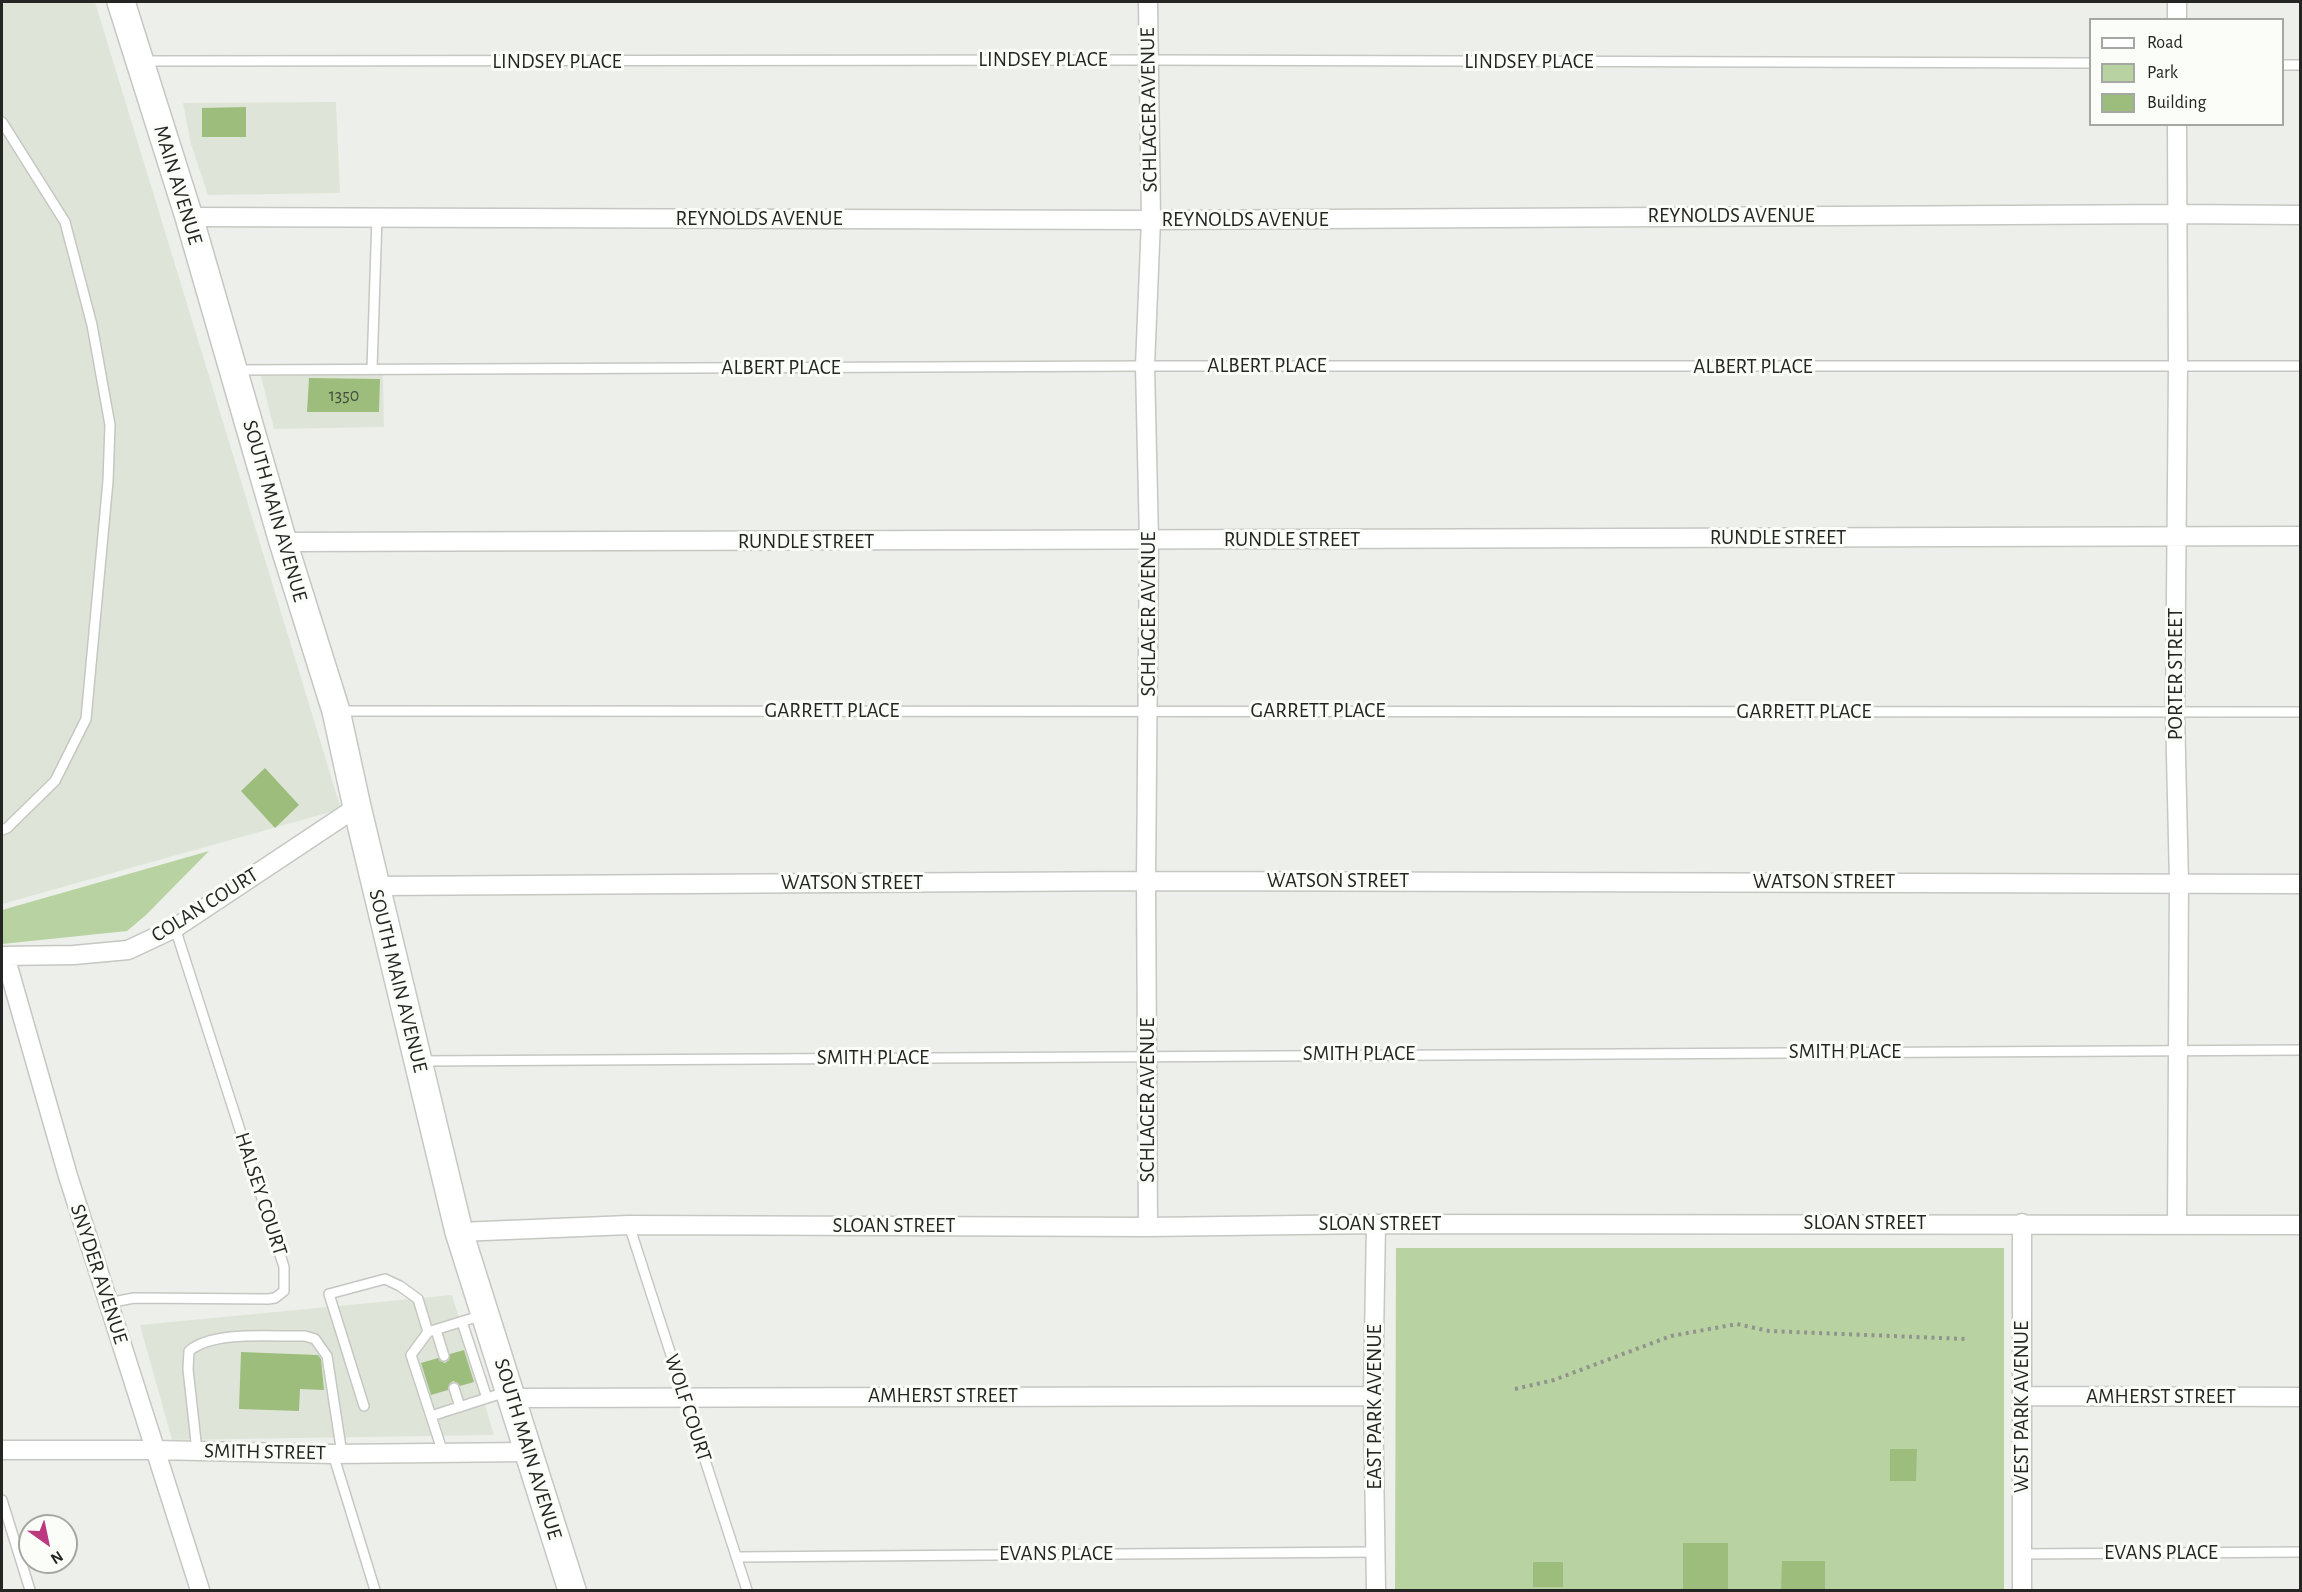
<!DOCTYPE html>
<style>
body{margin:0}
#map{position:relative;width:2302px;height:1592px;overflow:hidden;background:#edf0ea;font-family:"Alegreya Sans",sans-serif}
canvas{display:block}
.frame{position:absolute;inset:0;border:3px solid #252624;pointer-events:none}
.legend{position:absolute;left:2089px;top:18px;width:195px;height:108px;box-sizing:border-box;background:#fafdf8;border:2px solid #a5a7a3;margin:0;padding:8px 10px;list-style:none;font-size:18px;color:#252624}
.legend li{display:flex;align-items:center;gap:12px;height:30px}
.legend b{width:30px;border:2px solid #a5a7a3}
.north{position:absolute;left:18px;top:1514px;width:60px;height:60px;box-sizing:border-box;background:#fafdf8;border:2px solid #a5a7a3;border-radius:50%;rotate:147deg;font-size:16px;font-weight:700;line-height:24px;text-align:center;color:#252624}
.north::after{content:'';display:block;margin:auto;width:21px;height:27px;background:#bc387f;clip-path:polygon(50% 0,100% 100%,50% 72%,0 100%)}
</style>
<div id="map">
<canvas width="2302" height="1592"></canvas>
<div class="frame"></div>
<ul class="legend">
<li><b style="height:8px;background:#fff"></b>Road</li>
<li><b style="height:16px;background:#b9d2a2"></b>Park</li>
<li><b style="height:16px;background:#9dbd7d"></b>Building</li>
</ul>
<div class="north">N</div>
</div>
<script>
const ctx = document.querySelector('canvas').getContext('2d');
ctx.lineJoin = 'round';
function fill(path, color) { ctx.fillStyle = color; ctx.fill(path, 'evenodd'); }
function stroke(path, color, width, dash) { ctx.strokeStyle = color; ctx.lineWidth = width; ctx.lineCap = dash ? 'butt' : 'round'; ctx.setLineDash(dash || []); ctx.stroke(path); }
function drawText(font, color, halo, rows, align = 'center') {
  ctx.font = font + ' "Alegreya Sans",sans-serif'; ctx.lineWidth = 6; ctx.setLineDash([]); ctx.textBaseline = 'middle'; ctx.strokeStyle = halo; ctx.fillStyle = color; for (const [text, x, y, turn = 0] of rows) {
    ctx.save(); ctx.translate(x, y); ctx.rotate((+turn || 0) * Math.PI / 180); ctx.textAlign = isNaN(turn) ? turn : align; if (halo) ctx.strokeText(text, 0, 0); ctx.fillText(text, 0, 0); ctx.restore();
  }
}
fill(new Path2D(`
 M2,2H95L341,809L2,904Z
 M336,102L340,193L208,195L191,144L183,103Z
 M383,375L384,427L274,429L261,376Z
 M452,1295L494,1435L172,1440L140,1325Z`), '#dee5d8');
fill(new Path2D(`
 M209,851L146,915L127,931L2,944V910Z
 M1396,1248H2004V1590H1395Z`), '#b9d2a2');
fill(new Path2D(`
 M246,107V137H202V108Z
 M309,378L380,379L379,412H307Z
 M265,768L299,805L275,828L241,791Z
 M464,1350L474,1382L460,1386L458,1383L453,1381L449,1384L448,1390L431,1395L421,1363L438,1358L440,1361L445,1363L449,1360L450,1354Z
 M241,1352L318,1355L321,1359L324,1390L300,1389L299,1411L239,1409Z
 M1890,1449H1917L1916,1481H1890Z
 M1683,1543H1728V1590H1683Z
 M1782,1561H1825V1590H1781Z
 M1533,1562H1563V1587H1533Z`), '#9dbd7d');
const service = new Path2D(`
 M142,61L1148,60L2090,63
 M2282,65H2300
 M2,122L65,222L92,325L110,425L108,481L86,719L55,781L7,828L2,830
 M372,369L377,217
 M236,370L1145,366H2300
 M338,711L2300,712
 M420,1061L2300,1050
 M629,1225L747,1590
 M108,1303L134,1298L268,1299L275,1298L284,1291V1267L175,928
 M462,1322L487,1398
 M436,1330L444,1356
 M428,1332L411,1355L443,1453
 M454,1388L460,1407
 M364,1406L329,1294L385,1279L400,1286L418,1299L428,1332L483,1315
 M431,1416L506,1392
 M197,1451L188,1369L189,1351C214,1330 273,1337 305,1336L315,1339L327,1356L342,1454
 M333,1454L375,1590
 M2,1500L30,1590
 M2022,1554L2300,1552
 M736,1557L1376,1552`);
const minor = new Path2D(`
 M1148,2L1151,220L1145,366L1149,541L1146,881L1148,1227
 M2177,20V2
 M189,217L1151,220L2179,214L2300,215
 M283,542L2300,536
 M376,886L1146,881L2300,884
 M2,956L74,955L128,950L175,928L357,807
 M5,956L68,1176L200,1590
 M2022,1223V1590
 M1376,1224L1373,1396L1376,1590
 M2177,1224L2179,883L2175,712L2178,367L2177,124
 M459,1232L629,1225L1148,1227L1376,1224L2300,1225
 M2022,1396L2300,1397
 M513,1398L1373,1396
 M2,1450H156L333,1454L529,1452`);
const primary = new Path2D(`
 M121,2L189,217L283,542L336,711L357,807L459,1232L572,1590`);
stroke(service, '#c5c7c2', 12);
stroke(minor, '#c5c7c2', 21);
stroke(primary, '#c5c7c2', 30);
stroke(new Path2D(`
 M1515,1389L1554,1380L1671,1336L1737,1324L1769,1331L1965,1339`), '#91938f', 4, [3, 4.5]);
stroke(service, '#fff', 9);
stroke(minor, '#fff', 18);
stroke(primary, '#fff', 27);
drawText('18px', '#434c3a', null, [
 ["1350",344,396]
]);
drawText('21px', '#252624', '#fafdf8', [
 ["LINDSEY PLACE",1043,60],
 ["LINDSEY PLACE",557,62],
 ["LINDSEY PLACE",1529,62],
 ["SCHLAGER AVENUE",1149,110,-91],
 ["MAIN AVENUE",178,185,73],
 ["REYNOLDS AVENUE",1731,216],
 ["REYNOLDS AVENUE",759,219],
 ["REYNOLDS AVENUE",1245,220],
 ["ALBERT PLACE",1267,366],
 ["ALBERT PLACE",1753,367],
 ["ALBERT PLACE",781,368],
 ["SOUTH MAIN AVENUE",275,511,74],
 ["RUNDLE STREET",1778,538],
 ["RUNDLE STREET",1292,540],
 ["RUNDLE STREET",806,542],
 ["SCHLAGER AVENUE",1149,614,-90],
 ["PORTER STREET",2176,674,-90],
 ["GARRETT PLACE",832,711],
 ["GARRETT PLACE",1318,711],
 ["GARRETT PLACE",1804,712],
 ["WATSON STREET",1338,881],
 ["WATSON STREET",1824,882],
 ["WATSON STREET",852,883],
 ["COLAN COURT",205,905,-32],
 ["SOUTH MAIN AVENUE",398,981,76],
 ["SMITH PLACE",1845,1052],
 ["SMITH PLACE",1359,1054],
 ["SMITH PLACE",873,1058],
 ["SCHLAGER AVENUE",1148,1100,-90],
 ["HALSEY COURT",261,1194,72],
 ["SLOAN STREET",1865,1223],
 ["SLOAN STREET",1380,1224],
 ["SLOAN STREET",894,1226],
 ["SNYDER AVENUE",99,1274,72],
 ["AMHERST STREET",943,1396],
 ["AMHERST STREET",2161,1397],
 ["EAST PARK AVENUE",1375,1407,-90],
 ["WEST PARK AVENUE",2022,1407,-90],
 ["WOLF COURT",688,1408,72],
 ["SOUTH MAIN AVENUE",528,1449,73],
 ["SMITH STREET",265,1452,1],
 ["EVANS PLACE",2161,1553],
 ["EVANS PLACE",1056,1554]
]);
</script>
